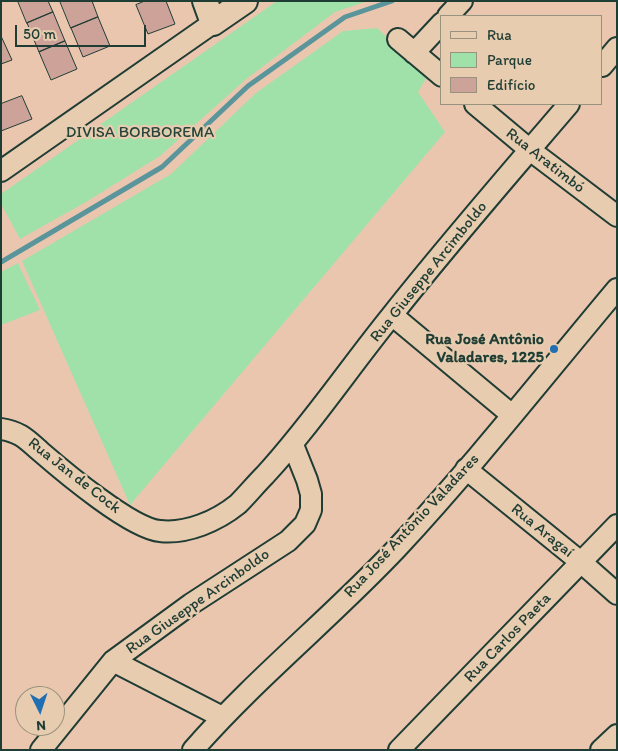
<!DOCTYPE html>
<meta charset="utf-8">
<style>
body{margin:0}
#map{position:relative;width:618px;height:751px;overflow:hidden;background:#ebc6af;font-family:Itim,sans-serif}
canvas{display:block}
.frame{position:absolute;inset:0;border:2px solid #1f3d34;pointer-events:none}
.legend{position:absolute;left:440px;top:15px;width:162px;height:90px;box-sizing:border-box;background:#e8ccaf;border:1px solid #98937e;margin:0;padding:6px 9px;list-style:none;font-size:15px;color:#1f3d34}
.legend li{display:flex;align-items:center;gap:10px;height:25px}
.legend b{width:25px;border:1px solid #98937e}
.north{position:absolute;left:15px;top:686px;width:50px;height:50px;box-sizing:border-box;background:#e8ccaf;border:1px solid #98937e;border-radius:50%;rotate:176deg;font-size:14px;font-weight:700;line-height:20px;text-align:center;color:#1f3d34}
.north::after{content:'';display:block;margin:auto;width:18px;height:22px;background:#1f6fb2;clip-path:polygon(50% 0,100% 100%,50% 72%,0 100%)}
.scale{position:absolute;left:15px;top:25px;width:131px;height:22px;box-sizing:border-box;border:2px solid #1f3d34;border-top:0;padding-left:6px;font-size:15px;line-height:18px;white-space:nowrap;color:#1f3d34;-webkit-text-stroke:4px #e8ccaf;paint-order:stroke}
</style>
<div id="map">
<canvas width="618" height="751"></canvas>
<div class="frame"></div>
<ul class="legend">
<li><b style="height:6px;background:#e8ccaf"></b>Rua</li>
<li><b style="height:14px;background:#a0e1aa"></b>Parque</li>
<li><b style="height:14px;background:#cda299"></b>Edifício</li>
</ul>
<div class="north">N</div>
<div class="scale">50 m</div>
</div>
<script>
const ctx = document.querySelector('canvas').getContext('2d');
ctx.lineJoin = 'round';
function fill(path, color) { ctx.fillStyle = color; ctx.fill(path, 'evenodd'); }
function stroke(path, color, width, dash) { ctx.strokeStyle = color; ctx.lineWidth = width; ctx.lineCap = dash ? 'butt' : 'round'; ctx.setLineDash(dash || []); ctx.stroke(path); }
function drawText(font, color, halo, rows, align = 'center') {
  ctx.font = font + ' Itim,sans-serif'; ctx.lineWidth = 4.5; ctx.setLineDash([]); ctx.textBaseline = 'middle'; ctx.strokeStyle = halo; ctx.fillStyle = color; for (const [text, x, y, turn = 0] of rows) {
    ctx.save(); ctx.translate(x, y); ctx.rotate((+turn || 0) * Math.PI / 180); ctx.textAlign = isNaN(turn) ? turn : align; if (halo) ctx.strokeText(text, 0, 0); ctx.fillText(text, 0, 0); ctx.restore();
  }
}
fill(new Path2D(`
 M277,1H368L335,12L245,80L160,156L86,202L20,239L1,204V194Z
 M377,28L428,75L418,92L445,132L130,505L22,261L171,174L256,93L343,31Z
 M18,263L40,310L1,325V272Z`), '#a0e1aa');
stroke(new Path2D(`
 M1,262L162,167L248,86L345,17L392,1`), '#5a959b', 5);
const building = new Path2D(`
 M18,1H48L53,12L27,23Z
 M60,1H92L98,17L71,28Z
 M145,1H166L175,24L148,34L136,5Z
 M53,12L65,41L39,52L27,23Z
 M98,17L110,46L83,57L71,28Z
 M1,36L12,60L1,64Z
 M65,41L77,69L51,80L39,52Z
 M22,96L32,119L1,131V104Z`);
fill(building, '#cda299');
stroke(building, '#1f3d34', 1);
const minor = new Path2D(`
 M448,16L462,1
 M398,39L442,76
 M414,53L442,23
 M602,66L617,48
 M475,104L530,150L617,216
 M1,171L213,23
 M392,315L512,415
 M1,429C21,432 27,440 41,452C64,472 132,529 160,531C187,534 217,521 238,504C247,495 256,484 265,475C311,425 349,368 392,315C449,243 510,173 569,104
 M466,469L582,563L617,594
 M113,661L222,717
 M41,750L113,661L191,604L288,541L305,524L311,510V494L307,480L293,445
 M193,750C256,678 331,618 397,548C474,465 544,376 617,289
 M399,750L617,525
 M601,750L617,735`);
const tertiary = new Path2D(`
 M205,1L213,23L245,1`);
stroke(minor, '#1f3d34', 24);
stroke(tertiary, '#1f3d34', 28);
stroke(minor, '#e8ccaf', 20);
stroke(tertiary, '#e8ccaf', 24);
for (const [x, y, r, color] of [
 [554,349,5,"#1f6fb2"]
]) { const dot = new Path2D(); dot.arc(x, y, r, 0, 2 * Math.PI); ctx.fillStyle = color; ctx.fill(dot); stroke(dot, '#e8ccaf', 2); }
drawText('16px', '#25453a', '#e8ccaf', [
 ["DIVISA BORBOREMA",140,133]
]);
drawText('16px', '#1f3d34', '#e8ccaf', [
 ["Rua Aratimbó",545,161,38],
 ["Rua Giuseppe Arcimboldo",429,272,-51],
 ["Rua Jan de Cock",74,476,38],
 ["Rua José Antônio Valadares",412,526,-47],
 ["Rua Aragaí",542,531,39],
 ["Rua Giuseppe Arcinboldo",198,602,-35],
 ["Rua Carlos Paeta",508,638,-46]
]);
drawText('bold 16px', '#1f3d34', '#e8ccaf', [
 ["Rua José Antônio",544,340],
 ["Valadares, 1225",544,358]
], 'right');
</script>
